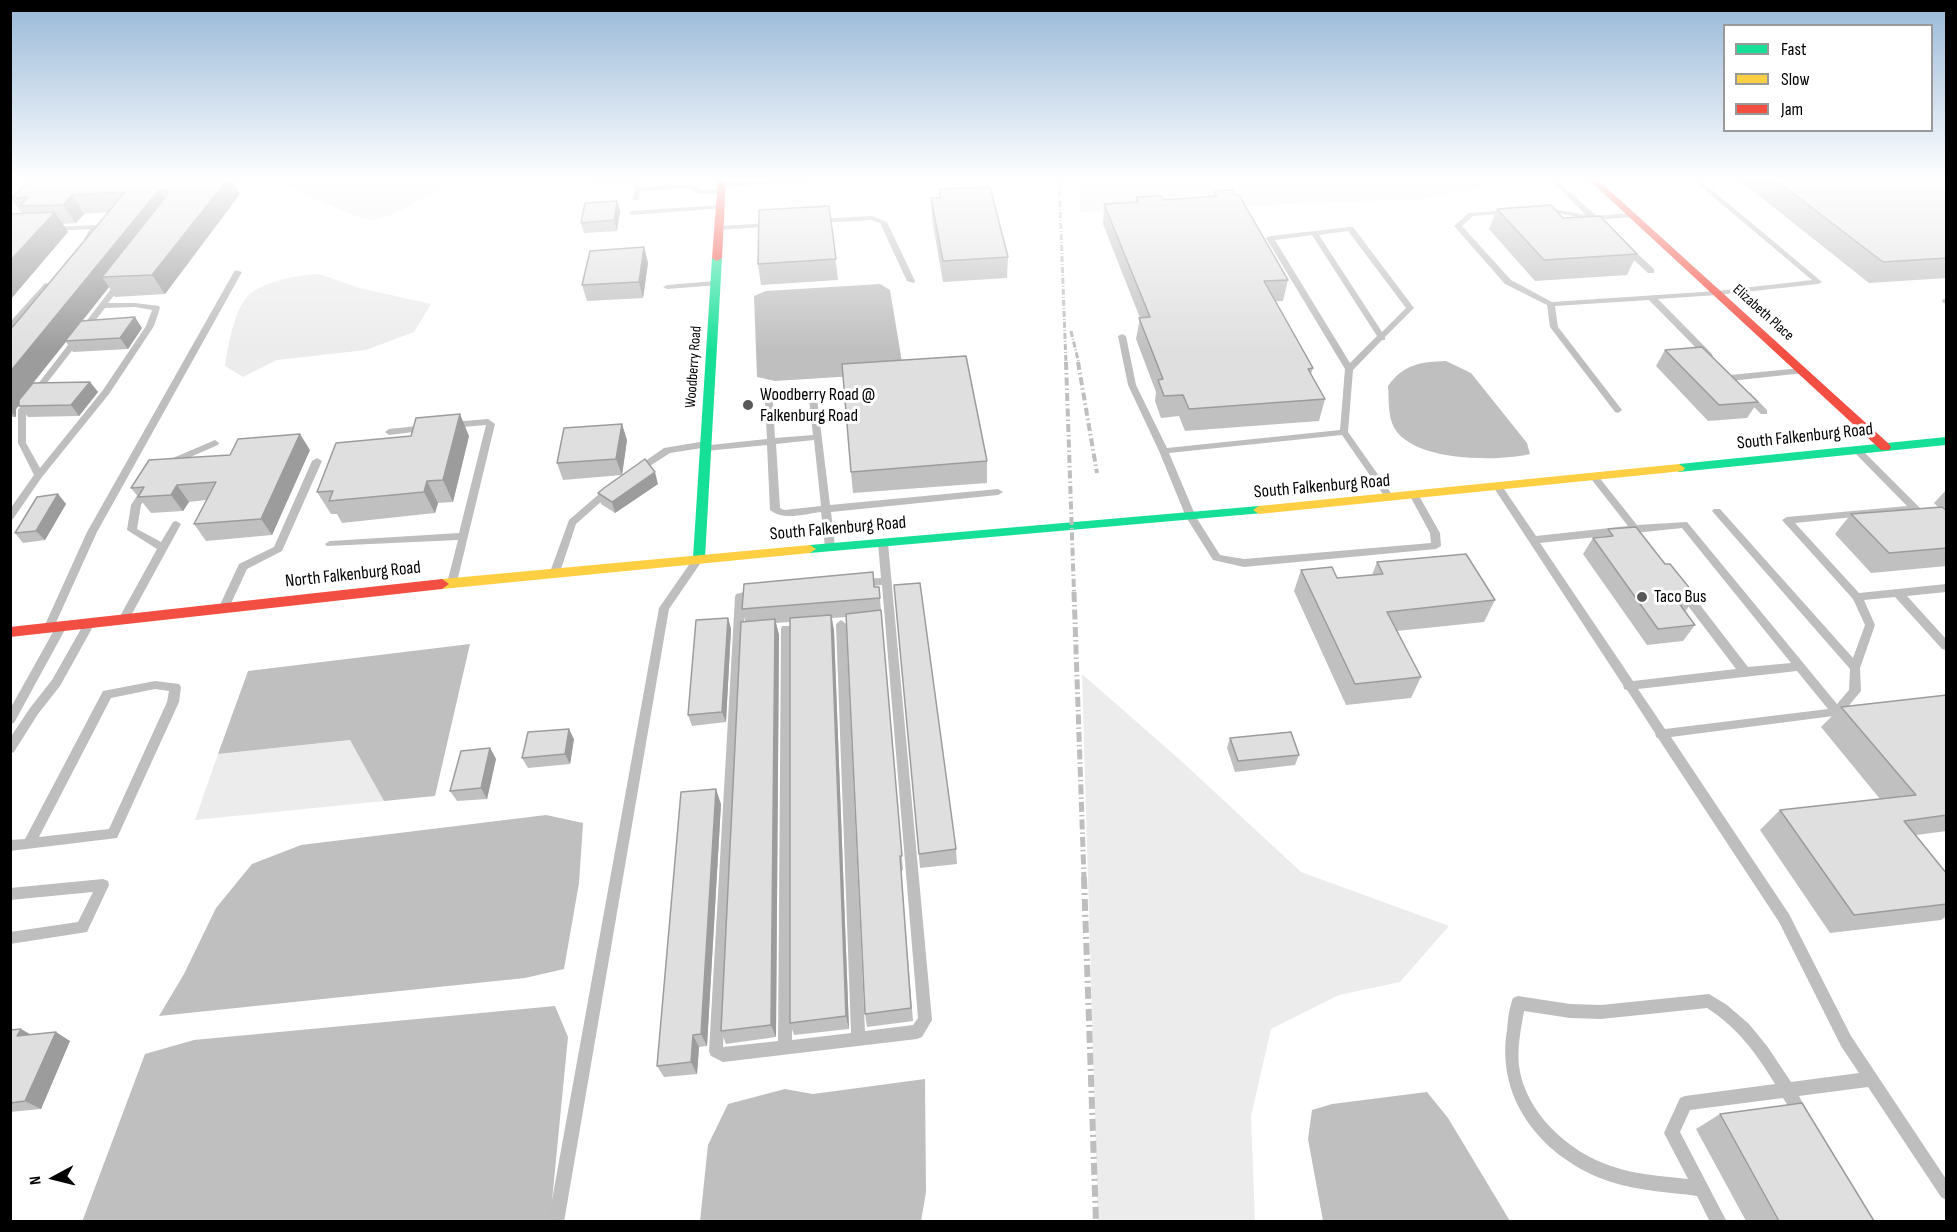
<!DOCTYPE html>
<style>
body{margin:0}
#map{position:relative;width:1957px;height:1232px;overflow:hidden;background:#fff;font-family:"Sofia Sans Condensed",sans-serif}
canvas{display:block}
.frame{position:absolute;inset:0;border:12px solid #000;pointer-events:none}
.legend{position:absolute;left:1723px;top:24px;width:210px;height:108px;box-sizing:border-box;background:#fff;border:2px solid #999;margin:0;padding:8px 10px;list-style:none;font-size:18px;color:#000}
.legend li{display:flex;align-items:center;gap:12px;height:30px}
.legend b{width:30px;border:2px solid #999}
.north{position:absolute;left:24px;top:1148px;width:60px;height:60px;-webkit-text-stroke:4px #fff;paint-order:stroke;rotate:263deg;font-size:16px;font-weight:700;line-height:24px;text-align:center;color:#000}
.north::after{content:'';display:block;margin:auto;width:21px;height:27px;background:#000;clip-path:polygon(50% 0,100% 100%,50% 72%,0 100%)}
</style>
<div id="map">
<canvas width="1957" height="1232"></canvas>
<div class="frame"></div>
<ul class="legend">
<li><b style="height:8px;background:#16e098"></b>Fast</li>
<li><b style="height:8px;background:#ffcf43"></b>Slow</li>
<li><b style="height:8px;background:#f24e42"></b>Jam</li>
</ul>
<div class="north">N</div>
</div>
<script>
const ctx = document.querySelector('canvas').getContext('2d');
ctx.lineJoin = 'round';
function fill(path, color) { ctx.fillStyle = color; ctx.fill(path, 'evenodd'); }
function stroke(path, color, width, dash) { ctx.strokeStyle = color; ctx.lineWidth = width; ctx.lineCap = dash ? 'butt' : 'round'; ctx.setLineDash(dash || []); ctx.stroke(path); }
function drawText(font, color, halo, rows, align = 'center') {
  ctx.font = font + ' "Sofia Sans Condensed",sans-serif'; ctx.lineWidth = 6; ctx.setLineDash([]); ctx.textBaseline = 'middle'; ctx.strokeStyle = halo; ctx.fillStyle = color; for (const [text, x, y, turn = 0] of rows) {
    ctx.save(); ctx.translate(x, y); ctx.rotate((+turn || 0) * Math.PI / 180); ctx.textAlign = isNaN(turn) ? turn : align; if (halo) ctx.strokeText(text, 0, 0); ctx.fillText(text, 0, 0); ctx.restore();
  }
}
fill(new Path2D(`
 M273,179H456C438,189 391,220 372,220C358,221 291,186 273,179Z
 M1081,179H1517V180L1421,199L1080,212Z
 M319,274L360,288L431,304L414,332L366,350L277,360L243,377L225,366C228,346 234,310 248,296C262,281 300,275 319,274Z
 M1082,674L1179,759L1301,872L1449,926L1400,982L1339,995L1271,1029L1251,1116L1255,1221H1098Z
 M351,740L384,801L195,820L218,754Z`), '#ececec');
fill(new Path2D(`
 M880,284L890,290L902,362L871,375L775,381L757,377L754,296L766,291Z
 M1446,361L1471,373L1527,443L1530,454C1496,462 1406,462 1392,423C1388,412 1389,397 1388,386C1404,364 1420,362 1446,361Z
 M470,644L435,796L384,801L350,740L218,754L248,671Z
 M546,815L583,823L579,883L564,969L525,978L159,1016L184,974L216,908L252,864L301,845Z
 M555,1006L568,1037L550,1221L82,1222L145,1054L194,1040Z
 M925,1079L926,1192L921,1221H700L708,1145L728,1104L785,1089L813,1094Z
 M1427,1092L1448,1118L1510,1221H1323L1308,1139L1312,1110L1332,1104Z`), '#bfbfbf');
fill(new Path2D(`
 M603,179H632L642,187L691,184L701,190L722,189L725,191L722,193L699,194L690,188L640,191L639,199L636,201L633,199L635,188L627,181L598,183L595,181Z
 M787,179H815L812,181L722,187L719,185L722,183Z
 M1550,179H1556L1596,216L1632,213L1635,215L1632,217L1594,220L1541,210V208L1543,207L1586,215Z
 M1692,179H1699L1822,282L1818,284L1717,295L1658,299L1712,354L1713,356L1709,358H1706L1649,300L1555,306L1558,327L1622,410L1618,413L1615,412L1550,327L1547,305L1505,284L1454,226L1469,213L1511,210L1512,211L1509,213L1473,216L1462,226L1511,280L1552,302L1717,291L1812,280Z
 M721,205L724,207L723,208L632,215L629,213L632,211Z
 M872,216L887,222L915,281L914,283L907,281L880,223L871,220L819,223L815,221L819,219Z
 M773,223L775,224V226L719,230L715,228L719,226Z
 M95,225L99,227L91,241H88L84,239L90,229L53,231L49,229L53,227Z
 M1350,227H1353L1414,308L1385,337V340H1382L1353,370L1348,432L1393,496L1395,498L1393,500H1387L1342,435L1169,453L1196,517L1220,555L1244,559L1431,543L1430,533L1410,496L1415,493L1418,494L1440,533L1441,546L1436,549L1244,567L1213,560L1186,517L1159,451L1128,385L1118,336L1122,334L1126,336L1136,385L1167,448L1340,430L1345,369L1266,238L1270,236ZM1348,231L1406,308L1382,332L1319,235ZM1312,235L1377,336L1350,363L1275,240Z
 M1622,245H1628L1654,269V273H1648L1622,249Z
 M235,270L242,272L97,532L54,627L53,630H45L44,627L87,532Z
 M118,280L125,282L108,303H135L159,306L160,308L154,326L109,394L42,477L13,519L10,520V509L34,475L18,443V410ZM135,307L152,310L146,326L103,390L40,468L26,443V410L105,308Z
 M716,281H719V285L667,289L663,287L667,285Z
 M45,283L52,285L10,329V322Z
 M1943,299H1946V304L1942,302Z
 M1801,368L1804,369V373L1730,381L1726,378L1730,375Z
 M803,391L817,398L830,505L998,489L1003,492L998,495L831,512L835,547L830,550L825,547L821,512C805,514 783,521 770,510L767,445L706,451L703,450L702,448L670,453L639,473L636,474L631,471L664,448L706,441L709,442L710,445L767,439L765,402L769,396ZM802,397L809,399L813,435L775,438L773,402L775,400ZM814,440L821,506L784,510L780,508L776,444Z
 M1747,392L1750,393L1767,410V414H1761L1744,397V393Z
 M488,419L495,424L456,586H448L447,583L458,540L327,546L325,544L330,541L459,533L486,425L452,428L448,425L452,422Z
 M427,425L431,428L430,430L389,435L385,432L389,429Z
 M215,440L219,443L218,445L172,465H166L164,463L166,461Z
 M1857,447L1860,448L1923,511L1921,513L1918,514L1913,511L1795,523L1859,593L1946,584V592L1907,596L1946,639V650L1942,649L1895,597L1864,600L1875,625L1860,668L1861,691L1841,715L1671,737L1789,914L1851,1036L1946,1179V1200L1941,1197L1868,1087L1799,1096L1809,1115L1807,1120L1802,1122L1797,1120L1783,1098L1690,1110L1680,1132L1727,1222H1710L1697,1196C1669,1192 1639,1191 1611,1182C1545,1160 1495,1102 1507,1030C1508,1019 1509,1008 1513,998L1518,996L1570,1004L1601,1005L1709,994L1727,1005L1749,1024L1767,1046L1791,1082L1859,1073L1841,1046L1779,922L1658,738L1656,737L1655,733L1627,690L1624,689L1623,685L1494,488L1499,485L1502,486L1536,536L1628,526L1592,480L1590,478L1592,476H1598L1637,525L1687,522L1837,704L1849,690L1850,669L1712,511L1714,509H1720L1853,658L1865,625L1853,599L1782,520L1787,517L1907,506L1854,452L1852,450ZM1682,528L1791,663L1748,667L1687,588L1683,587L1678,591L1679,594L1736,669L1633,681L1540,543ZM1797,671L1828,709L1665,729L1638,689ZM1707,1008C1737,1027 1757,1054 1775,1084L1685,1096L1680,1098L1664,1133L1688,1179C1663,1176 1636,1175 1611,1166C1568,1152 1525,1112 1519,1066C1517,1047 1521,1029 1524,1011L1570,1018L1601,1019Z
 M317,458L322,461L282,551L247,569L228,610H220L219,607L239,564L274,547L312,461Z
 M147,484L152,487L141,505L137,529L161,542L173,522L176,521L181,524L128,621L124,622L119,618L157,549L127,530L131,505L144,485Z
 M609,487L612,488L614,490L612,492L576,524L559,575H551L550,572L569,520L606,488Z
 M883,540L888,543L932,1020L922,1037L917,1039L723,1062L711,1056L709,1051L735,597L736,594L757,589L761,590L762,593L761,596L745,600L723,1047L778,1041L781,629L782,626H790L791,629L792,1040L851,1033L836,624L841,620L846,624L865,1031L913,1025L918,1018L882,585L862,587L857,583L862,579L881,578L878,543Z
 M699,554L704,558L669,609L564,1222H548L659,608L695,556Z
 M90,619L95,623L60,686L38,714L14,752L10,754V738L30,708L52,680L86,620Z
 M62,622L66,623L67,626L14,723L10,724V709L58,623Z
 M155,681L179,684L181,687L179,702L117,838L10,851V840L25,839L103,691ZM155,689L169,691L167,702L109,829L39,837L111,698Z
 M103,879L108,881L109,885L87,932L10,944V932L78,922L93,892L10,900V888Z`), '#bebebe');
fill(new Path2D(`
 M717,255L722,258L705,558L699,563L693,558L712,258Z
 M1946,437V445L1679,472L1673,468L1679,464Z
 M1259,506L1265,510L1263,513L810,553L804,549L810,545Z`), '#16e098');
fill(new Path2D(`
 M1679,464L1685,468L1683,471L1259,514L1253,510L1259,506Z
 M810,545L816,549L810,553L442,589L435,584L442,579Z`), '#ffcf43');
fill(new Path2D(`
 M718,179H726L722,258L717,261L712,258Z
 M1588,179H1597L1889,444L1891,447L1889,450H1881Z
 M442,579L449,584L442,589L10,637V627Z`), '#f24e42');
stroke(new Path2D(`
 M1059,179L1066,364
 M1071,331L1079,364`), '#bebebe', 3, [6, 2, 1, 2]);
stroke(new Path2D(`
 M1066,362L1074,593
 M1078,362L1097,473`), '#bebebe', 4, [8, 3, 1.5, 3]);
stroke(new Path2D(`
 M1074,592L1084,878`), '#bebebe', 5, [10, 3, 1.5, 3]);
stroke(new Path2D(`
 M1084,877L1096,1222`), '#bebebe', 6, [12, 4, 2, 4]);
fill(new Path2D(`
 M31,179L240,194L165,294L115,297L109,287L82,321L142,328L128,349L73,352L66,342L33,383L90,382L98,392L79,416L28,417L19,405L16,409V417H10V330L108,212L84,214L76,223L63,224L68,232L10,300V214L22,213L11,198Z
 M1738,179H1947V278L1869,283Z
 M940,189L1008,257L1007,278L943,282L932,219L931,198H940Z
 M1215,191L1288,280L1283,301H1275L1313,368L1311,374L1325,399L1319,421L1185,431L1179,416L1161,418L1155,401L1156,392L1136,339L1140,318L1103,224L1104,204L1136,202V197L1164,200L1214,196Z
 M617,201L620,211L617,231L584,233L581,223Z
 M829,206L838,280L761,285L758,264Z
 M1497,209L1563,218L1637,254L1627,275L1535,281L1489,229Z
 M644,247L648,263L643,298L587,301L582,285Z
 M1665,350L1758,402L1747,418L1708,421L1656,366Z
 M469,436L453,502L438,503L435,513L342,523L337,514H331L317,492Z
 M627,440L622,475L563,480L557,463Z
 M310,450L272,535L206,541L194,524L206,500L189,502L183,511L151,513L131,488Z
 M987,461V483L853,493L851,472Z
 M658,484L615,513L601,504L598,493Z
 M1947,489V566L1871,573L1835,534L1851,514L1938,507L1934,503Z
 M58,494L66,504L45,540L23,543L15,533Z
 M1608,529L1665,564L1696,596L1685,612L1695,625L1683,641L1647,645L1583,554L1593,538L1604,537Z
 M1377,562L1495,600L1484,622L1397,631L1421,677L1411,698L1346,705L1294,591L1301,570L1337,578L1372,575Z
 M894,585L956,849L957,864L920,868Z
 M879,587L903,870L901,871L913,1021L867,1027L865,1014L846,617L832,618L834,631L849,1029L794,1035L790,1023V622L776,623L779,635L776,1037L726,1044L721,1031L745,621L742,609Z
 M728,618L731,629L726,722L692,726L688,715Z
 M1947,695V831L1916,835L1947,874V916L1941,920L1830,933L1760,830L1780,810L1880,799L1821,727L1841,707Z
 M1230,738L1299,755L1295,765L1235,772L1227,748Z
 M574,739L570,764L528,768L522,758Z
 M490,748L496,759L487,799L457,801L450,791Z
 M721,804L707,1046L699,1047L697,1074L664,1077L657,1066Z
 M10,1030L31,1035L70,1041L41,1109L10,1112Z
 M1720,1114L1874,1221H1746L1696,1129Z`), '#c0c0c0');
fill(new Path2D(`
 M228,179H232L240,194L165,294L152,275Z
 M159,190L170,209L102,277L109,287L26,392L28,394L16,409V417L10,411V372Z
 M72,195L84,214L76,223L63,205Z
 M617,201L620,211L617,231L614,220Z
 M55,212L68,232L10,300V261Z
 M644,247L648,263L643,298L639,282Z
 M135,317L142,328L128,349L120,338Z
 M90,382L98,392L79,416L71,405Z
 M460,414L469,436L453,502L443,480Z
 M622,424L627,440L622,475L616,459Z
 M300,434L310,450L272,535L261,519Z
 M655,472L658,484L615,513L612,502Z
 M427,481L438,503L435,513L424,492Z
 M177,485L189,502L183,511L171,495Z
 M58,494L66,504L45,540L36,531Z
 M831,615L834,631L849,1029L846,1016Z
 M728,618L731,629L726,722L722,712Z
 M775,619L779,635L776,1037L771,1025Z
 M569,729L574,739L570,764L565,754Z
 M490,748L496,759L487,799L481,788Z
 M716,789L721,804L707,1046L701,1034Z
 M21,1029L35,1037L17,1036Z
 M56,1032L70,1041L41,1109L25,1101Z
 M693,1035L699,1047L697,1074L691,1062Z`), '#9c9c9c');
const building = new Path2D(`
 M31,179H164H163H228L152,275L102,277L168,194L167,190H159L10,372V330L125,192L72,195L63,205L20,206L28,197L11,198Z
 M1774,179H1947V258L1883,262Z
 M990,187L1008,257L943,261L931,198H940V189Z
 M1232,190L1235,195H1239L1288,280L1264,281L1313,368L1308,369L1325,399L1189,409L1183,395L1164,396L1158,380L1163,379L1139,318L1150,317L1104,204L1138,202L1136,197L1161,196L1164,200L1217,196L1215,191Z
 M617,201L614,220L581,223L585,203Z
 M1551,205L1563,218L1600,216L1637,254L1544,260L1497,209Z
 M829,206L836,259L758,264L759,210Z
 M55,212L10,261V214Z
 M644,247L639,282L582,285L590,251Z
 M135,317L120,338L65,341L81,321Z
 M1702,347L1758,402L1719,405L1665,350Z
 M966,356L987,461L851,472L842,364Z
 M90,382L71,405L19,406V400L33,383Z
 M460,414L443,480L427,481L424,492L329,501L333,491L317,492L336,443L411,436L416,418Z
 M622,424L616,459L557,463L564,428Z
 M300,434L261,519L194,524L216,482L177,485L171,495L138,497L144,487L131,488L149,460L230,455L238,439Z
 M645,459L655,472L612,502L598,493L604,488Z
 M58,494L36,531L15,533L37,497Z
 M1942,507L1947,511V548L1889,553L1851,514Z
 M1636,527L1665,564H1670L1696,596L1675,598L1695,625L1658,629L1593,538L1613,536L1608,529Z
 M1466,554L1495,600L1387,612L1421,677L1355,684L1301,570L1332,567L1337,578L1383,574L1377,562Z
 M873,572L874,587H879L880,598L742,609L744,584Z
 M920,583L956,849L919,854L894,585Z
 M881,610L902,856H900L911,1008L865,1014L846,614Z
 M831,615L846,1016L790,1023V618Z
 M728,618L722,712L688,715L696,620Z
 M775,619L771,1025L721,1031L741,622Z
 M1947,695V815L1904,821L1947,874V904L1854,915L1780,810L1916,795L1841,707Z
 M569,729L565,754L522,758L528,732Z
 M1291,732L1299,755L1238,761L1230,738Z
 M490,748L481,788L450,791L461,751Z
 M716,789L701,1034L693,1035L691,1062L657,1066L681,792Z
 M21,1029L17,1036L56,1032L25,1101L10,1103V1030Z
 M1802,1103L1874,1221H1779L1720,1114Z`);
fill(building, '#dfdfdf');
stroke(building, '#9c9c9c', 1.5);
const sky = ctx.createLinearGradient(0, 0, 0, 351);
sky.addColorStop(0, '#97b8d8');
sky.addColorStop(0.51, '#fff');
sky.addColorStop(1, '#ffffff00');
ctx.fillStyle = sky;
ctx.fillRect(0, 0, 1957, 351);
for (const [x, y, r, color] of [
 [748,405,6,"#595959"],
 [1642,597,6,"#595959"]
]) { const dot = new Path2D(); dot.arc(x, y, r, 0, 2 * Math.PI); ctx.fillStyle = color; ctx.fill(dot); stroke(dot, '#fff', 2); }
drawText('15px', '#000', '#fff', [
 ["Elizabeth Place",1763,313,42],
 ["Woodberry Road",694,367,-86]
]);
drawText('18px', '#000', '#fff', [
 ["Woodberry Road @",760,395],
 ["Falkenburg Road",760,416],
 ["Taco Bus",1654,597]
], 'left');
drawText('18px', '#000', '#fff', [
 ["South Falkenburg Road",1805,437,-6],
 ["South Falkenburg Road",1322,487,-5],
 ["South Falkenburg Road",838,529,-5],
 ["North Falkenburg Road",353,575,-6]
]);
</script>
